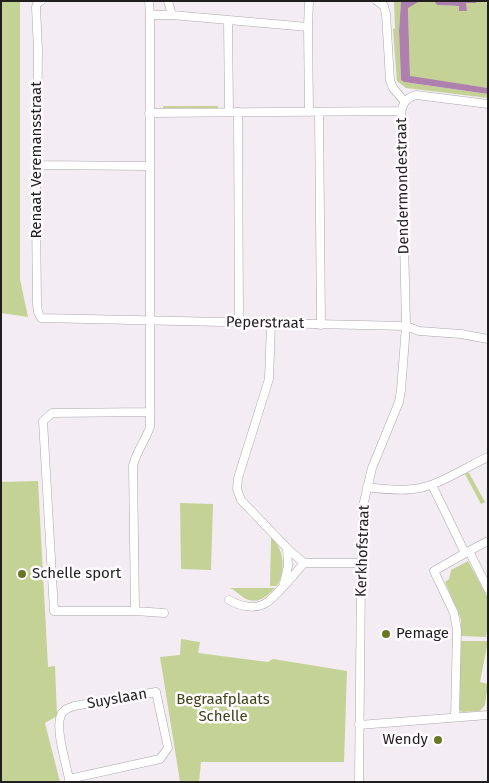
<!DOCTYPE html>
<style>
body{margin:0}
#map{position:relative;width:489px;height:783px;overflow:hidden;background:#f3edf3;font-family:"Fira Sans",sans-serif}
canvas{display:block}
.frame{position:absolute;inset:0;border:2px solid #201e1f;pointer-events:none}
</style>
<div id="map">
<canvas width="489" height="783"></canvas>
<div class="frame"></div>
</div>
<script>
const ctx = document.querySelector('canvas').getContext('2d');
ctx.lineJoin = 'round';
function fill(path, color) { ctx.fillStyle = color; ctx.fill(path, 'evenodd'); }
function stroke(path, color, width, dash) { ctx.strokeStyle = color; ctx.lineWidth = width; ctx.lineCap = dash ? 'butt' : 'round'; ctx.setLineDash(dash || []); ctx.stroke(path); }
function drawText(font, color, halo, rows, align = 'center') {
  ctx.font = font + ' "Fira Sans",sans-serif'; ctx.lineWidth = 5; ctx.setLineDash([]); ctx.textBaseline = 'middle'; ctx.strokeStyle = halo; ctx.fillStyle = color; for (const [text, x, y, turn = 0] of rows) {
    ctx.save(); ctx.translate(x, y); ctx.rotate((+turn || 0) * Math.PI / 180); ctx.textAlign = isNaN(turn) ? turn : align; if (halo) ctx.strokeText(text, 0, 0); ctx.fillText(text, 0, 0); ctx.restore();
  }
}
fill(new Path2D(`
 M1,1H20V279L28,317L1,313Z
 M394,1H401L399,31L401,80L404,82L488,94V98L406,88L397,81L393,29L395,28Z
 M420,1H434L437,5L459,6V11H467L465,3L486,1L488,10V88L410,77L408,7Z
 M163,106H218V108H163Z
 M467,473H469L485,502L481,504L465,474Z
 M38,481L48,667L55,666L57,716L45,723L60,782H1V482Z
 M180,503L213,504L211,570L181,569Z
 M271,538H273C284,551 286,571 277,586H270Z
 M468,561L488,598V625L486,637L461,636V619L445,582L449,579L451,570Z
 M230,588H275C267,597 255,606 243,597C238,594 235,590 230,588Z
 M181,639L200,642L198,653L268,662L273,659L347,671L344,762H201L199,782H180L160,657L180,655Z
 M460,641H488L480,682L488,684L485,705L480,711L462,712L459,709Z`), '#c4d295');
fill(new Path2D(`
 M401,1H420L408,8L410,76L488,88V94L404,82L401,80L399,31Z
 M434,1H476V3H466L467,11H459V6L437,5Z`), '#ae80ad');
const street = new Path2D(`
 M41,1L38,2L36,7L38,51L36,212L37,304L38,312L41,318L406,326L419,331L461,334L488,339
 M149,1L150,15H172L168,1
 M309,1L308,27L309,112
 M377,1L384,6L386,14L390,80L393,88L404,101
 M172,15L308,27
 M228,20L229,112
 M238,112L239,323
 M319,112L321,325
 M149,113L401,111
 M37,165L149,166
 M271,324L269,379L238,478L237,489L241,500L287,548L304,563H361
 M150,412L52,413L43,421L54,611H135L164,613
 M432,485L465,553
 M367,487C382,489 397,491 413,489C437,487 466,467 488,457
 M469,551L488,541
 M284,583L288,566L287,548
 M229,600C239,606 255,610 266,603C275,598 296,572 304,563
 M135,611L133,466C136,452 145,441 150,427V15
 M455,717L457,630L454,613L434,571L469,551L488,589
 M359,725L488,715
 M69,779C66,763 55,729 61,715C63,710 68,708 74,706L156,692L168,748L160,759L69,779L70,782
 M359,782L361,576L363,506L372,468L399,402L401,390L406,326L401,111C404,102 406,98 416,95L488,104`);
stroke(street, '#aca6ab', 9);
stroke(street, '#fff', 8);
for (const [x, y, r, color] of [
 [22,574,5,"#697724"],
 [386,634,5,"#697724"],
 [438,740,5,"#697724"]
]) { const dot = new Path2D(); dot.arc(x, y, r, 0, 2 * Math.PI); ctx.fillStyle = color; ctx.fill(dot); stroke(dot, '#fffbff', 2); }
drawText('15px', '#201e1f', '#fffbff', [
 ["Renaat Veremansstraat",37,160,-90],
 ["Dendermondestraat",403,186,-91],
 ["Peperstraat",265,323,1],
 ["Kerkhofstraat",363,551,-88],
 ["Suyslaan",117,699,-10]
]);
drawText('15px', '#201e1f', '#fffbff', [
 ["Schelle sport",32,574],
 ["Pemage",396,634],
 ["Wendy",428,740,"right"]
], 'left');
drawText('15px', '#3d4518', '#fffbff', [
 ["Begraafplaats",223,700],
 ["Schelle",223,717]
]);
</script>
